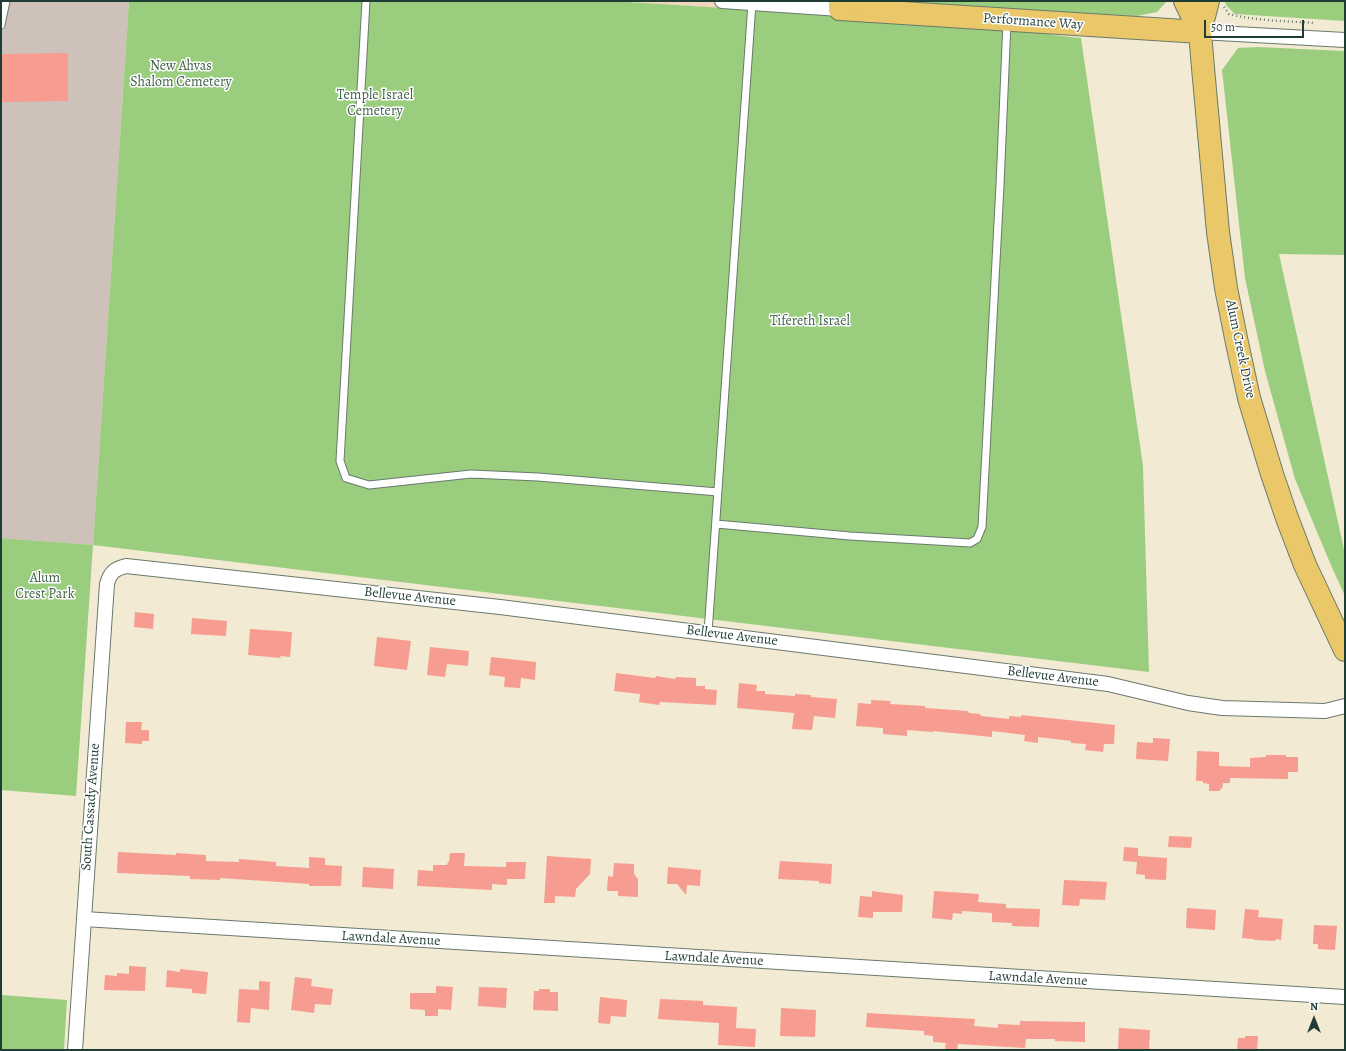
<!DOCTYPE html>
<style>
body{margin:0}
#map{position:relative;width:1346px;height:1051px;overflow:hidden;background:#f3ead3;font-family:Alegreya,serif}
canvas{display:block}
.frame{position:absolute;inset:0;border:2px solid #1f3d34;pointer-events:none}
.north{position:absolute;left:1294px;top:999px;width:40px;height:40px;-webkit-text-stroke:3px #fff;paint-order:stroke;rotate:0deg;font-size:11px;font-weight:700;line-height:16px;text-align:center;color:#1f3d34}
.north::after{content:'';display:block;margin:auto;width:14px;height:18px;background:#1f3d34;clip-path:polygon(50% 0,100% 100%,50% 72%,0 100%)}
.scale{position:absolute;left:1204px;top:20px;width:100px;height:18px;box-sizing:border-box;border:2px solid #1f3d34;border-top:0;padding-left:5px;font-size:12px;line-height:14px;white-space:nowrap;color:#1f3d34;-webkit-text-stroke:3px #fff;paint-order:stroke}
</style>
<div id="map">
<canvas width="1346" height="1051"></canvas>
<div class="frame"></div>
<div class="north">N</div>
<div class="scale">50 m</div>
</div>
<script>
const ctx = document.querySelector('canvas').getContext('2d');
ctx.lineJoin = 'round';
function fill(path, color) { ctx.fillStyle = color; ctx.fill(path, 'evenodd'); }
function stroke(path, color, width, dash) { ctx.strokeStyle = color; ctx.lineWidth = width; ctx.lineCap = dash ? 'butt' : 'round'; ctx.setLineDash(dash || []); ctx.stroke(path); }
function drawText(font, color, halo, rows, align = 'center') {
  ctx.font = font + ' Alegreya,serif'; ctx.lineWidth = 3; ctx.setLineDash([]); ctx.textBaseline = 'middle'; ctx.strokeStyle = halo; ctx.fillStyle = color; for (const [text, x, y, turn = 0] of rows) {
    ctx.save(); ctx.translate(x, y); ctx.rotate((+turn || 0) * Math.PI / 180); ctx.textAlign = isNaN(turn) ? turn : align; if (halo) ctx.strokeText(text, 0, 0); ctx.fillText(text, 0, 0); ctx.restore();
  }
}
fill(new Path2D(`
 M612,1H769L768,11Z`), '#f1d5bd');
fill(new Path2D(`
 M1,1H129L93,545L1,538Z`), '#cec1ba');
fill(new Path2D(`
 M129,1H612L1027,27L1052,35L1081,38L1143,466L1149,672L93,545L76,796L1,790V538L93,545Z
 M903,1H1167L1157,12L1137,16L928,5Z
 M1225,1H1345V21L1235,14L1226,5Z
 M1258,47L1345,51V255L1279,254L1345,554V596L1330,563L1295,479L1265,371L1245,278L1222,70L1238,48Z
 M1,995L67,1000L64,1050H1Z`), '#9acd7e');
fill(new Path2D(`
 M68,53V101L1,102V54Z
 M135,612L154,614L153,629L134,627Z
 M192,618L227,621L226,636L191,634Z
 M250,629L292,632L290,657L280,656L281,658L248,655Z
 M377,637L411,641L407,670L374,666Z
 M430,647L469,651L468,666L447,664L445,677L427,675Z
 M491,657L536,662L535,680L521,678L520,688L504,687L505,677L489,675Z
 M616,673L655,678L656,676L675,679L676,677L696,678V686H705V689L717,690L716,705L660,702L659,705L639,702L640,694L614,691Z
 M739,683L757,685L756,691H765V694L795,696V694L811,695V697L837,699L835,718L814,716L812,730L792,729L794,713L737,708Z
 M871,700L891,701L890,704L925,706V708L968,711L969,713L980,714L981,716L1009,719V716L1021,717V715L1115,725L1114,744H1104L1103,752L1085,750L1086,744L1071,743V741L1038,737V743L1024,741L1025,735L992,731V737L933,731V732L907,730V736L883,734V728L856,726L858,703L871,704Z
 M126,722H142L141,730H149V741H142V744L125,743Z
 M1153,738L1170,739L1168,761L1136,759L1137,742L1153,743Z
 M1197,751L1219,752V766L1250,767V758L1266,757V755H1286V757H1298V772H1288V779L1230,778V783H1223L1222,789H1220V791H1209V784L1203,783V781H1196Z
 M1169,836L1192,837L1191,848L1168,847Z
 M1124,847L1138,848V856L1167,858L1166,880L1145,879V875L1136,874L1137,862L1123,861Z
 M118,852L176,855V853L206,855V861L239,862V859L276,862V866L309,868V857L325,858V865L342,866L341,886H309V884L220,878V880L190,879V876L117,873Z
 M450,853H465L464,866L506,867V862H526L525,879H507V885L492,884V890L417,886L418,870L433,871V865H447L448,862H449Z
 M547,856L591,859L590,874L576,889L575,897L555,896V903H544Z
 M780,861L832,864L831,884L819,883V881L778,879Z
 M614,863L634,864V874L638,879V897L618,896V891H607L608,876L613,877Z
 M363,867L394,869L393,889L362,887Z
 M668,867L701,870L700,886L687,885L686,895L677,884H667Z
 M1064,880L1107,882L1105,900L1080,899L1079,906L1062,905Z
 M872,891L903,895L902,912H873V918L858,917L860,896L872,897Z
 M934,891L979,894L978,902L1006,904V908L1040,909L1039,927L1012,926V923L992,922V913L962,911V914L953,913L952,920L932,918Z
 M1187,908L1216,910L1215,930L1186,928Z
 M1245,909L1259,910L1258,917L1283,919L1281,940L1276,939L1275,941L1254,940L1253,939L1242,938Z
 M1314,925L1337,926L1335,950L1318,949V944H1313Z
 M129,966L146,967L145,991L104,990L105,975L117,976V973L129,974Z
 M180,969L208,972L206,994L192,993V989L166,987L167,970L180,972Z
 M295,977L312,979L311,986L333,989L331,1005L315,1004L314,1013L291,1010Z
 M259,981L270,982L269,1010L251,1008L250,1023L237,1022L239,989L259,990Z
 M436,986L453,987L451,1010L438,1009V1016H425V1010L410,1009V993H436Z
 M479,987L507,988L506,1008L478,1006Z
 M539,989H550V992H558V1011L533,1010L534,991H539Z
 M600,997L627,1000L626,1017L611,1016L610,1024L598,1023Z
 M660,999L703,1001V1005L737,1007L736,1028L756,1029L755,1047L718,1045L719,1023L658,1019Z
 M781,1008L816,1010L815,1037L780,1036Z
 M867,1013L975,1019L974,1026L998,1028V1024L1020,1025V1021L1085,1022V1042L1055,1041V1039H1026L1025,1048L958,1044L957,1050H945L946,1043L933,1042V1036L924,1035V1031L866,1027Z
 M1119,1028L1150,1030L1149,1050H1118Z
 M1245,1036H1258L1257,1050H1237L1238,1038H1245Z`), '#f69c90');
const service = new Path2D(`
 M366,1L340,461L346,478L369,485L471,474L538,477L718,492
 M1,25L6,1
 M716,524L850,536L970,543L977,539L982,527L1000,185L1007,22
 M708,633L752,3`);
const minor = new Path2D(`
 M722,1L840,9
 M1200,32L1345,40
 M84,919L1345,997
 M75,1050L107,584C110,573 114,569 126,566L500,607L1108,684L1188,703L1222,708L1325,711L1345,706`);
const primary = new Path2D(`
 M1185,1L1200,32
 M1208,1L1200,32L1203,68L1218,232L1226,288L1237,343L1249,398L1272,474L1287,518L1305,565L1345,650
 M840,9L1200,32`);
const motorway = new Path2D(`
 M840,1V9
 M867,1L869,11`);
stroke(service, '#697a6c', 9);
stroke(minor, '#697a6c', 16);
stroke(primary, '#697a6c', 24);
stroke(motorway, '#697a6c', 24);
stroke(new Path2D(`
 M1224,7L1229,14C1257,21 1286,21 1315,23`), '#697a6c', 2.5, [1, 3]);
stroke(service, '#fff', 7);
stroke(minor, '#fff', 14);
stroke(primary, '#eac769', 22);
stroke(motorway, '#eac769', 22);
drawText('14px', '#1f3d34', '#fff', [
 ["Performance Way",1033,22,4],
 ["Alum Creek Drive",1240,349,78],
 ["Bellevue Avenue",410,597,6],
 ["Bellevue Avenue",732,636,7],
 ["Bellevue Avenue",1053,677,7],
 ["South Cassady Avenue",91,807,-86],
 ["Lawndale Avenue",391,939,3],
 ["Lawndale Avenue",714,959,3],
 ["Lawndale Avenue",1038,979,3]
]);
drawText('14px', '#3e6146', '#fff', [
 ["New Ahvas",181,67],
 ["Shalom Cemetery",181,83],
 ["Temple Israel",375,96],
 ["Cemetery",375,112],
 ["Tifereth Israel",810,322],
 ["Alum",45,579],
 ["Crest Park",45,595]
]);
</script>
